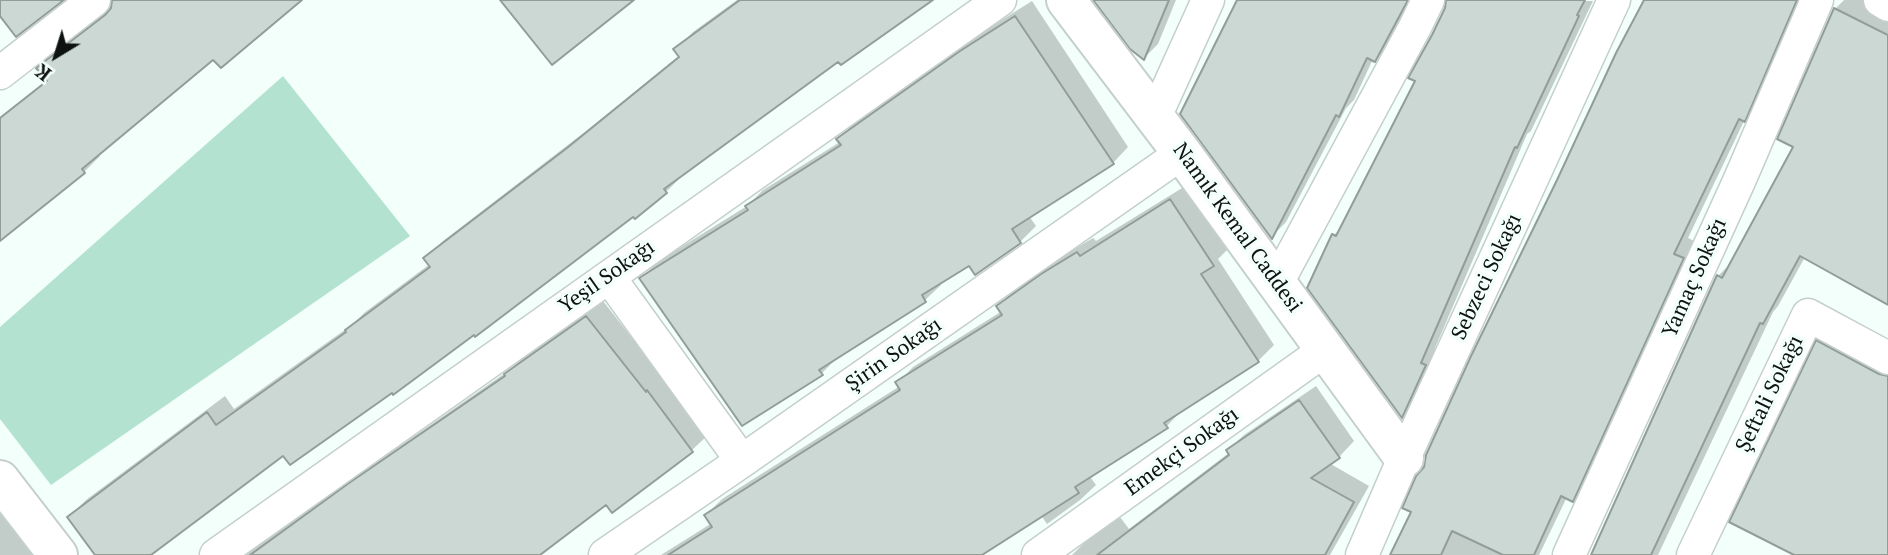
<!DOCTYPE html>
<meta charset="utf-8">
<style>
body{margin:0}
#map{position:relative;width:1888px;height:555px;overflow:hidden;background:#f3fffa;font-family:"PT Serif",serif}
canvas{display:block}
.north{position:absolute;left:21px;top:21px;width:70px;height:70px;-webkit-text-stroke:5px #f3fffa;paint-order:stroke;rotate:218deg;font-size:19px;font-weight:700;line-height:28px;text-align:center;color:#0e1210}
.north::after{content:'';display:block;margin:auto;width:24px;height:32px;background:#0e1210;clip-path:polygon(50% 0,100% 100%,50% 72%,0 100%)}
</style>
<div id="map">
<canvas width="1888" height="555"></canvas>
<div class="north">K</div>
</div>
<script>
const ctx = document.querySelector('canvas').getContext('2d');
ctx.lineJoin = 'round';
function fill(path, color) { ctx.fillStyle = color; ctx.fill(path, 'evenodd'); }
function stroke(path, color, width, dash) { ctx.strokeStyle = color; ctx.lineWidth = width; ctx.lineCap = dash ? 'butt' : 'round'; ctx.setLineDash(dash || []); ctx.stroke(path); }
function drawText(font, color, halo, rows, align = 'center') {
  ctx.font = font + ' "PT Serif",serif'; ctx.lineWidth = 7; ctx.setLineDash([]); ctx.textBaseline = 'middle'; ctx.strokeStyle = halo; ctx.fillStyle = color; for (const [text, x, y, turn = 0] of rows) {
    ctx.save(); ctx.translate(x, y); ctx.rotate((+turn || 0) * Math.PI / 180); ctx.textAlign = isNaN(turn) ? turn : align; if (halo) ctx.strokeText(text, 0, 0); ctx.fillText(text, 0, 0); ctx.restore();
  }
}
fill(new Path2D(`
 M283,76L410,236L51,485L0,419V327Z`), '#b3e3d0');
fill(new Path2D(`
 M114,0H300L213,57L98,154L100,156L84,172L0,239V117L48,79L39,68L54,53L113,7Z
 M737,0H930L839,59L683,175L666,192L392,391L284,453L148,555H98L69,517L86,500L225,396L234,409L353,324L364,313L430,264L426,258L443,241L586,131L680,55L676,49L693,32Z
 M1096,0H1176L1158,44L1144,58Z
 M1239,0H1413L1390,45L1375,60L1373,59L1354,100L1346,108L1286,222L1272,236Z
 M1448,0L1593,1L1531,131L1527,134L1435,348L1440,350L1417,401L1402,415L1334,235L1343,226L1418,80L1446,9Z
 M1646,0H1804L1760,104L1746,117L1688,238L1698,243L1588,484L1573,500L1567,497L1539,555H1392L1413,511L1425,468Z
 M1844,0H1865L1888,12V304L1805,257L1778,306L1773,312L1658,555H1593L1718,276L1733,261L1796,146L1780,138L1835,9Z
 M1032,1L1128,147L1113,163L1029,216L1036,226L1020,242L969,263L939,282L941,285L925,300L837,358L821,374L642,278L657,262L747,206L763,190L840,142L838,139L854,123L978,35Z
 M1187,185L1228,249L1218,259L1274,345L1258,361L1182,410L1167,426L1092,474L1093,476L1091,478L1096,485L1080,500L1047,524L1041,515L997,543L983,555H661L712,523L706,515L722,499L900,386L898,383L913,367L1002,311L998,306L1014,290L1059,258L1093,238L1096,241Z
 M603,301L708,435L692,450L613,510L607,502L538,555H243L511,369L522,358Z
 M1832,327L1888,356V555H1798L1818,341Z
 M1316,386L1354,441L1339,457L1329,463L1369,486L1330,555H1072L1087,540L1120,517L1129,529L1230,452L1228,450L1244,435Z
 M0,494L46,555H0Z`), '#0003');
const building = new Path2D(`
 M0,0H64L16,37L0,16Z
 M112,0H302L221,68L213,60L82,169L85,173L0,241V118L47,81L36,68L105,15L111,8Z
 M500,0H634L552,65Z
 M740,0H933L841,65L838,62L664,189L667,193L635,219L633,217L475,337L474,335L393,395L392,393L290,465L283,456L151,555H95L67,517L207,412L216,425L346,332L345,330L430,267L423,258L567,148L679,57L673,49Z
 M1093,0H1169L1144,60L1130,49Z
 M1237,0H1408L1375,62L1367,58L1339,117L1336,115L1272,239L1180,114Z
 M1446,0H1585L1577,15L1579,16L1517,148L1515,147L1421,363L1426,365L1402,418L1307,288L1332,234L1336,236L1415,81L1408,78L1432,35L1445,8Z
 M1644,0H1797L1745,122L1739,119L1674,254L1684,258L1573,502L1561,496L1534,555H1503L1452,531L1441,555H1390L1411,512L1402,508L1416,476L1424,467L1426,455L1471,356L1557,180L1616,53Z
 M1834,8L1888,35V305L1800,256L1763,324L1760,323L1651,555H1591L1717,275L1722,278L1793,147L1777,139Z
 M1015,16L1114,164L1012,229L1021,243L975,275L969,266L922,295L926,302L819,370L823,375L742,426L639,278L748,210L745,206L841,145L836,139L960,51Z
 M1170,199L1214,266L1201,274L1259,362L1164,423L1168,428L1075,487L1079,493L982,555H668L712,527L704,515L900,390L895,382L1002,315L996,306L1041,274L1077,252L1080,256Z
 M586,316L646,392L647,390L693,452L612,513L606,505L540,555H250L349,483L505,376L504,374Z
 M1816,340L1879,374L1888,376V555H1794L1729,522Z
 M1299,400L1340,458L1311,478L1354,502L1325,555H1097L1229,455L1226,450Z`);
fill(building, '#ccd8d3');
stroke(building, '#929d98', 2);
const minor = new Path2D(`
 M1880,0L1888,5
 M0,73L94,0
 M1155,117L1208,0
 M609,277L742,461
 M1277,283L1415,27L1428,0
 M216,555L1000,0
 M605,555L742,461L1182,153
 M1038,555L1325,350
 M1362,555L1404,458L1614,0
 M1569,555L1740,179L1817,0
 M1693,555L1808,315L1888,358`);
const secondary = new Path2D(`
 M1066,0L1182,153L1404,458
 M0,480L58,555`);
stroke(minor, '#c5d0cb', 35);
stroke(secondary, '#c5d0cb', 42);
stroke(minor, '#fff', 32);
stroke(secondary, '#fff', 38);
drawText('21px', '#0e1210', '#f3fffa', [
 ["Namık Kemal Caddesi",1237,228,54],
 ["Yeşil Sokağı",607,277,-35],
 ["Sebzeci Sokağı",1487,277,-65],
 ["Yamaç Sokağı",1695,278,-66],
 ["Şirin Sokağı",894,355,-35],
 ["Şeftali Sokağı",1770,394,-64],
 ["Emekçi Sokağı",1182,452,-36]
]);
</script>
